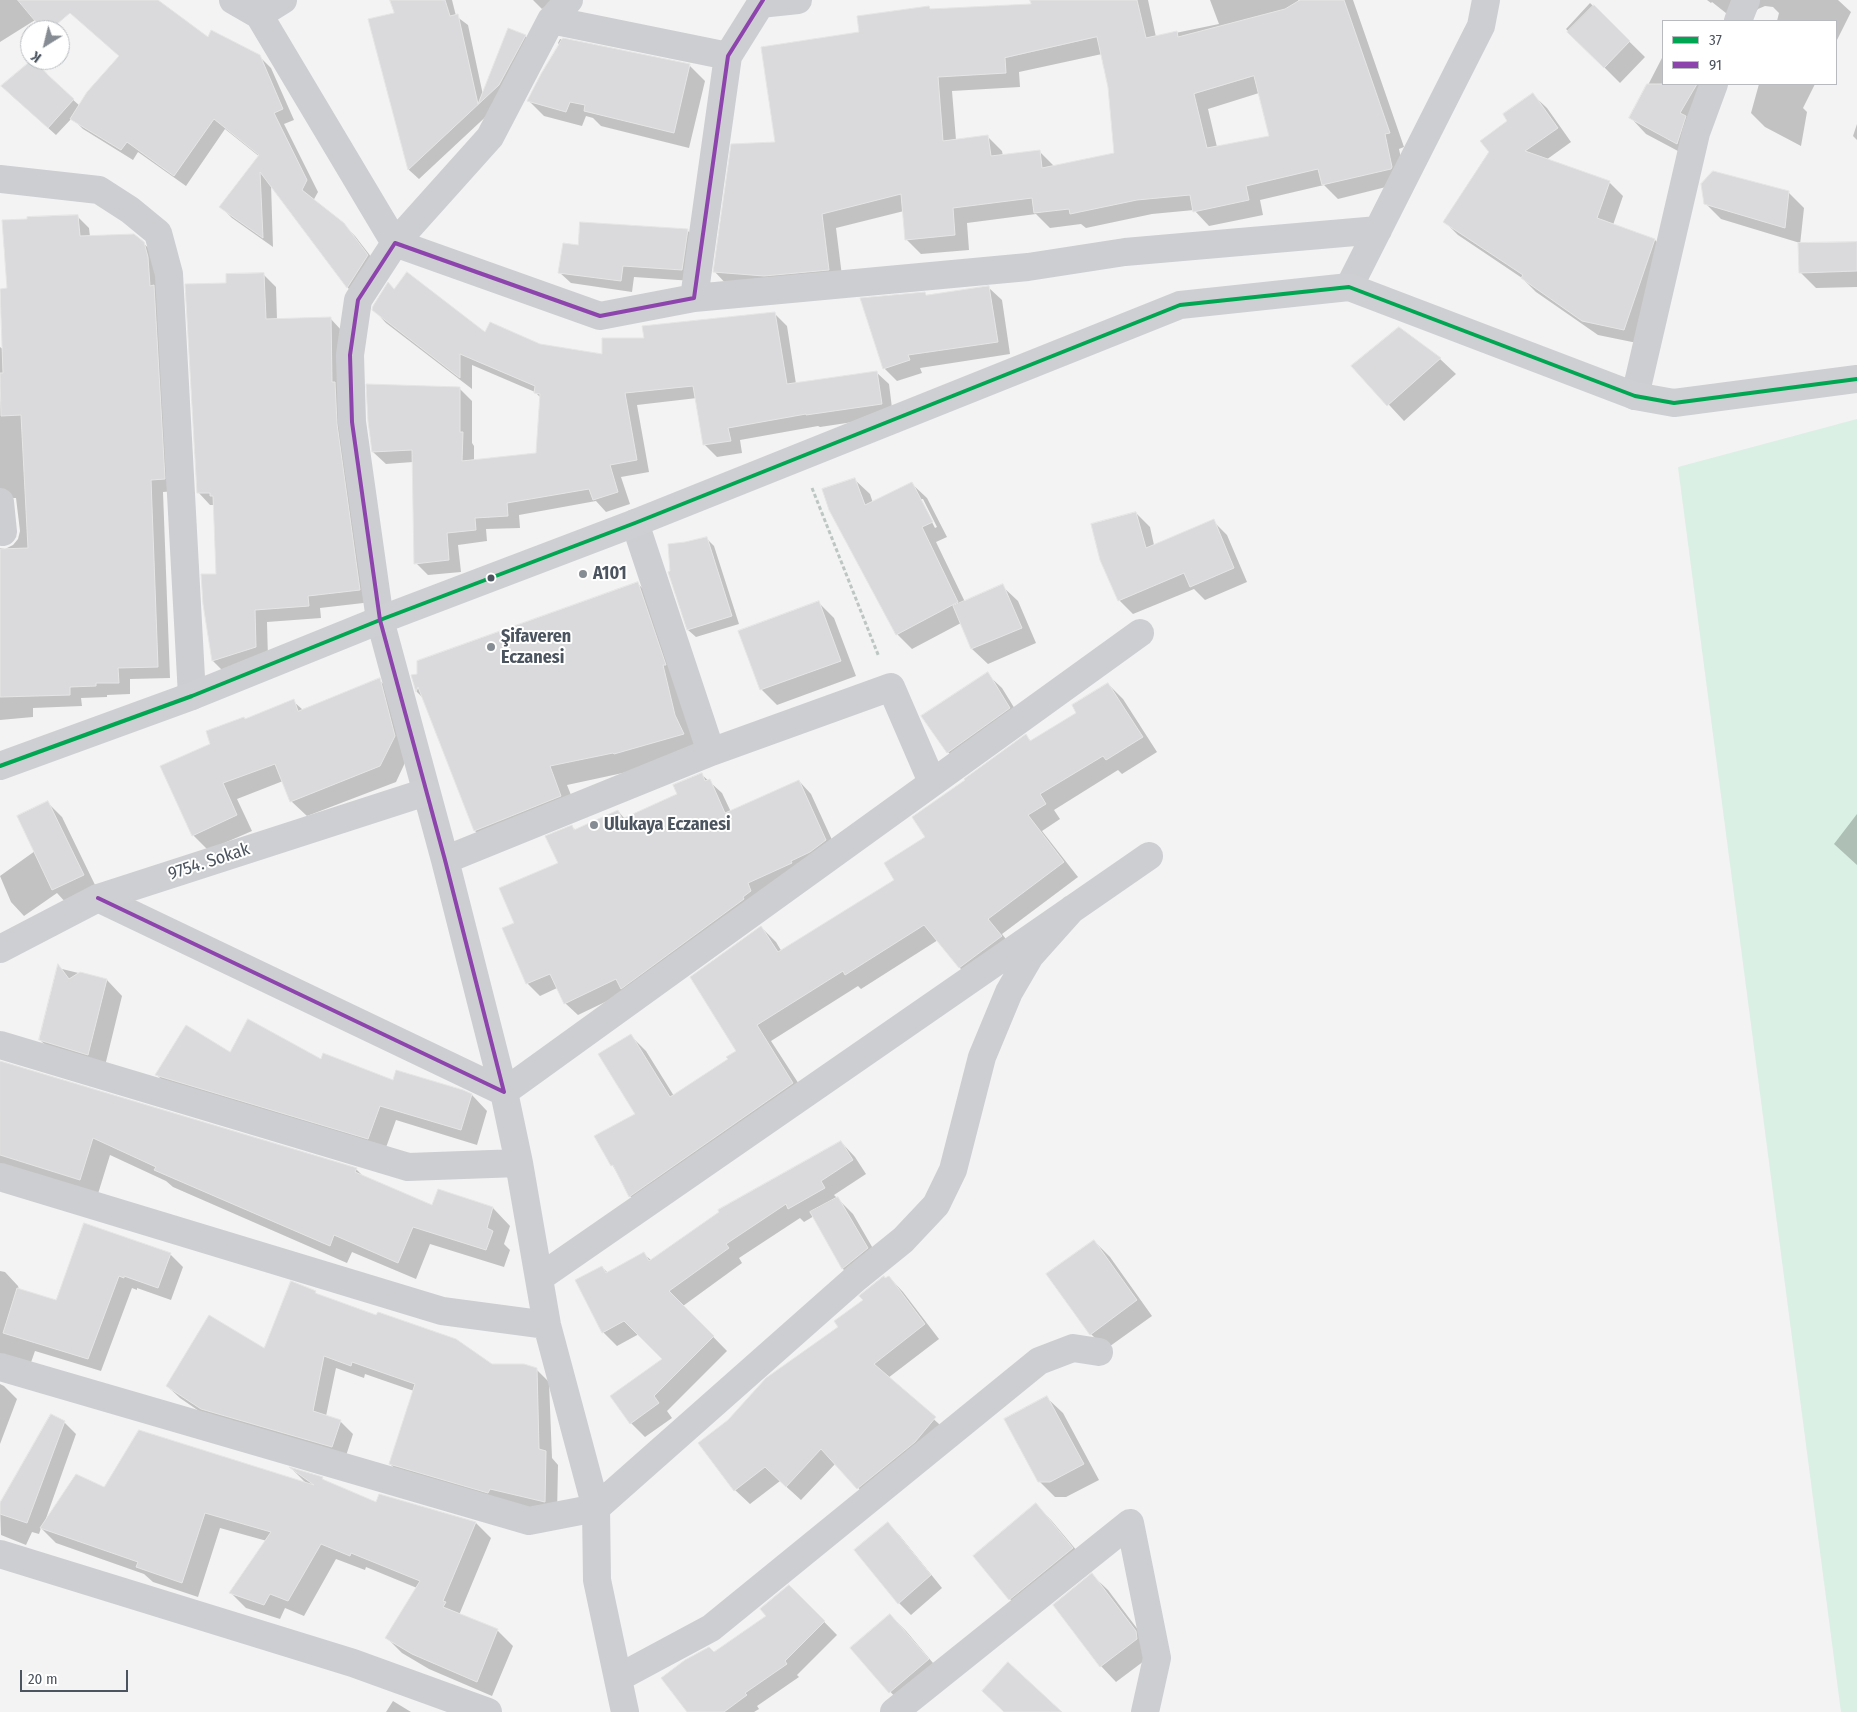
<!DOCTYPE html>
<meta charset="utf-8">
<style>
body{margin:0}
#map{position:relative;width:1857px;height:1712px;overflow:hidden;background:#f4f3f3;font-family:"Fira Sans Condensed",sans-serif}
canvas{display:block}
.legend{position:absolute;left:1662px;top:20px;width:175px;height:65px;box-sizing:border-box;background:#fff;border:1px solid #b7bbbf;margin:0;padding:6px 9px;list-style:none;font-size:15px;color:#4b545f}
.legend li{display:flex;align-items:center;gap:10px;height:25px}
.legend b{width:25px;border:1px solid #b7bbbf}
.north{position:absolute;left:20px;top:20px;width:50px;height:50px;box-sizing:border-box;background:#fff;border:1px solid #b7bbbf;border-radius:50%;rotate:216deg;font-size:14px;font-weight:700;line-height:20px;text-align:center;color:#4b545f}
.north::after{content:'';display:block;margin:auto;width:18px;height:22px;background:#868c93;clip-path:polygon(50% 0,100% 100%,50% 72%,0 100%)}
.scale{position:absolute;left:20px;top:1670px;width:108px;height:22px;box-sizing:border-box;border:2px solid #4b545f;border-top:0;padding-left:6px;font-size:15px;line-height:18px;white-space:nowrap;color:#4b545f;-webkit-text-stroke:4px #fff;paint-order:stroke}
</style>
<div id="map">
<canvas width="1857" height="1712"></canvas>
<ul class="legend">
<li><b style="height:6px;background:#00a651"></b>37</li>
<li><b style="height:6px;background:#8e44ad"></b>91</li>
</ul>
<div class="north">K</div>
<div class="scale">20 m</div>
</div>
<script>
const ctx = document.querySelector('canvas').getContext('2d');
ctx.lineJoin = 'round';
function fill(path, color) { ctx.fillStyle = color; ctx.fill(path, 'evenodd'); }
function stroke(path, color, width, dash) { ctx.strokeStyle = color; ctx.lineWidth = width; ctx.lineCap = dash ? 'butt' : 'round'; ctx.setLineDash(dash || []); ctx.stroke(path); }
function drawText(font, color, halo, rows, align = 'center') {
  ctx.font = font + ' "Fira Sans Condensed",sans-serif'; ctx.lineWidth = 4; ctx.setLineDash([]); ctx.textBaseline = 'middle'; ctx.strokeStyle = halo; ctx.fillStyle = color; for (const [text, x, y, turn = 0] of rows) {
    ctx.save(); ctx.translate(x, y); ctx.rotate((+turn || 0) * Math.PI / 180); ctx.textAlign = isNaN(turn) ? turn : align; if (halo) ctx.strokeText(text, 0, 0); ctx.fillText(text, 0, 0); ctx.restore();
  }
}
fill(new Path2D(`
 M1857,419V1712H1841L1678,467Z`), '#daf0e4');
fill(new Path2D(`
 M0,0H67L0,42Z
 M103,0H156L208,39L259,56L271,68L294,120L284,124L318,192L313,201L343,224L355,236L379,267L358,298L348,288L271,184L273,247L232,218L221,207L260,157L225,129L186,186L138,152L133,160L83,129L72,118L56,135L10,94L52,81L80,106L120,57Z
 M391,0H452L456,16L468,25L483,95L525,36L535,46L509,95L419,179L409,170L370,20L395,14Z
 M533,0H556L542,9Z
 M1032,0H1148L1156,37L1219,24L1210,0H1298L1299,2L1303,0H1353L1404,147L1399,149L1406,182L1338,199L1324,185L1260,200L1263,215L1209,226L1194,210L1152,214L1086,228L1081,224L1050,228L1036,214L967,223L969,250L921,254L906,239L904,211L836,228L843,284L729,287L715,272L776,143L929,7L931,10L1033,5ZM1102,54L1109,87L1116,154L1054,166L1039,151L1003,156L1002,151L987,136L956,140L952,91L1020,87L1019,72ZM1259,93L1270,137L1217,147L1208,109Z
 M1707,0H1838L1851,12L1836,42V21H1777L1779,13L1773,7L1765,6L1758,9L1753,16L1736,21L1712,2L1711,3Z
 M1590,3L1645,57L1620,83L1566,29Z
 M560,39L689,65L705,81L689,148L601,126L593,118L586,116L582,126L544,116L528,100L563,51L558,43Z
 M1663,56V84H1723L1693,159L1646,134L1631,118Z
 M1759,84H1815L1803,108L1807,112L1801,146L1765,127L1751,113Z
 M1533,95L1547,108L1571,142L1546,160L1609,182L1623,196L1613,225L1655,240L1669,254L1637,343L1598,335L1536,292L1522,278L1458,235L1444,221L1509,121Z
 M1857,124V140L1853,136Z
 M1788,192L1804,208L1800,245L1857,243V287L1816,288L1800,272V243L1721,219L1705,203Z
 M77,216L89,228L90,237L143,243L156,255L176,491L163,492L170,678L130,679V694L107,695V697L81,698L82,706L33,708V717L0,720V548L5,549L13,545L18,539L20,531L16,498H11L0,504V347L4,350L8,290Z
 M687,230L698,241L693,281L634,277L632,292L571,283L559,272L579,247Z
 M263,274L276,287L277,320L330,318L342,331L372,602L320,608L321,618L267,622L268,659L225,673L213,661L204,604L217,575L214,505H210L198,492L228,284Z
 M989,288L1002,300L1010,354L920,368L922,373L897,381L884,368L925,294L927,296Z
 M395,290L486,334L603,356L645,339L775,314L787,326L796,384L876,372L889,384L893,416L820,427L818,426L740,440L742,453L717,457L704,444L697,398L637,405L649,472L621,477L630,504L606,512L596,501L519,515L520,528L486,529L487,541L458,545L461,572L428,575L416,563L413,462L386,464L373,452L460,389L472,401V443L474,446V461L538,454L541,398L535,392L472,365V389L386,323L374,310Z
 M1399,328L1440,359L1456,374L1404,421L1353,366Z
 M855,480L870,494L873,503L912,484L927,498L947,537L936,542L965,602L1002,586L1018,601L1036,643L988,664L972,649L961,623L912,649L897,634ZM920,499H923L937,527L935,528Z
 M1136,513L1150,527L1154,545L1213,521L1227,535L1247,582L1205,600L1194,589L1133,614L1119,600Z
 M706,538L714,546L739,624L696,637L688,630L671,572Z
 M638,584L657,602L701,752L632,771L567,785L579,815L494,849L475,831L425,700L417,692L413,676Z
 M819,603L834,618L856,676L777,705L761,689Z
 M987,674L1002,688L1023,722L962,767L948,752Z
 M379,680L395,695L410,752L396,782L307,816L291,801L283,781L237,799L252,831L208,850L193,835L212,744L293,701L303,710Z
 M1108,684L1123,699L1157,752L1122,774L1118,770L1054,810L1060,819L1042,831L1078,877L1002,934L1016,952L975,983L960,968L938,940L861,989L858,986L771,1041L808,1098L645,1211L630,1196L596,1136L636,1114L631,1036L646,1051L674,1096L730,1059L738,1051L761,927L776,942L782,952L896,880L927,838L1026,736L1032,742L1078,713Z
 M701,774L722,793L731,812L799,781L811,794L838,853L626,992L578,1015L565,1003L557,988L540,996L527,983L516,923L559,864L572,827L576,830L618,811L625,819L679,795Z
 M48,803L62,817L97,889L67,904L57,893L24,916L11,902L0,876L35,851Z
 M1857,814V865L1834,844Z
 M58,968L107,980L122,996L104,1070L56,1055L40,1040Z
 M231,1054L321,1061L394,1082L472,1095L487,1111L477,1145L396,1120L384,1153L172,1090L157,1075Z
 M0,1063L356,1169L365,1178L433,1207L439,1190L493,1208L510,1226L504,1244L510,1250L504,1267L430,1244L416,1279L352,1252L347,1263L173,1187L166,1181L110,1155L97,1197L0,1166Z
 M841,1142L855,1157L866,1174L834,1195L853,1214L882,1264L858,1284L843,1269L814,1216L804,1222L800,1218L739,1258L742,1263L683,1306L727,1351L667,1411L672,1418L645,1437L631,1423L664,1359L639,1334L617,1346L603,1332L602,1267L609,1274L644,1254L652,1261Z
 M1094,1241L1110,1257L1152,1316L1106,1349L1091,1334Z
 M170,1254L183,1267L171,1300L137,1288V1290L132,1288L101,1371L35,1351L29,1368L0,1372V1271L5,1272L18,1286L19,1290L57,1302Z
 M889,1277L903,1292L939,1339L888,1378L949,1433L872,1503L836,1463L801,1500L780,1481L750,1504L735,1490L840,1327Z
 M315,1292L318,1295L492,1365L536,1369L549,1382L552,1458L558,1465L557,1514L403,1476L390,1464L414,1391L365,1374L364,1378L336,1368L326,1416L340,1421L353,1434L345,1459L215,1422L180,1398L167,1386L265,1350Z
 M0,1384L4,1386L17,1399L0,1444Z
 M1047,1398L1063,1413L1099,1480L1066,1497H1055L1039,1481Z
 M64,1422L76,1434L44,1524L105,1489L307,1484L293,1470L322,1478L326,1482L377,1504L380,1495L476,1523L491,1538L459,1615L498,1631L513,1646L492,1696L429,1669L402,1653L387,1638L417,1588L366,1567L365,1570L336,1559L304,1616L285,1608L280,1619L246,1608L231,1593L267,1541L220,1528L198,1597L153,1582L144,1574L56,1543L41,1528L39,1534L32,1532L26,1545L1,1535L0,1505Z
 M1036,1505L1051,1520L1088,1564L1025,1615L1010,1599Z
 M888,1524L900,1536L942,1588L911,1615L899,1603L856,1550Z
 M1092,1575L1108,1590L1151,1647L1152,1655L1116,1682L1101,1666Z
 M789,1586L837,1635L797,1675L799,1677L757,1706L759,1709L754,1712H688L714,1653L768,1616Z
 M890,1615L906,1631L944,1676L905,1708L852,1649Z
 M393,1701L411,1712H386Z`), '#0003');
const building = new Path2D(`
 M18,0H158L208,37L211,30L260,55L283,109L274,113L307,180L302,190L344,223L368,255L347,288L260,172L263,238L219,207L259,155L214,119L174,176L127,142L121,150L70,119L87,92L119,56L70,13L50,30H43Z
 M390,0H445L450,16L458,14L478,104L508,28L526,35L499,85L408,170L368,19L394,13Z
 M1030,0H1137L1146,38L1177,31L1178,37L1285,9L1300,0H1344L1390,133L1385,134L1392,167L1391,169L1322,185L1318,169L1246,186L1249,200L1193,212L1190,195L1137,200L1070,214L1069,209L1034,213L1032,198L953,208L955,235L905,240L901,194L822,214L829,270L764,276L713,272L731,144L775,142L761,47L859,32L857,16L929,6L930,9L1031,4ZM1097,37L1108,87L1114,153L1042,168L1040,150L991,156L988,135L943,141L938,77L1006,73L1005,58ZM1254,76L1269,136L1207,148L1194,94Z
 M1594,5L1630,41L1604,68L1567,32Z
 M563,38L690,64L674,133L584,111L585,105L570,102L566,112L527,101L541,74Z
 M32,60H35L48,75L74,99L48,128L1,86Z
 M1647,84H1697L1680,113L1686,116L1677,144L1629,118Z
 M1533,93L1558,128L1525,151L1610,181L1597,218L1655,239L1624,330L1582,321L1521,278L1523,275L1443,222L1489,152L1480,141L1507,121L1503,114Z
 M1713,171L1789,191L1785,228L1704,204L1701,184Z
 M78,215L80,236L134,234L144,242L148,257L150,286L154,285L165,479L151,480L158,667L118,668L119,683H96V686L70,687V695L0,697V549L28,548L21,415L1,416L0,373H3L0,289L7,288L2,220L27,219V217Z
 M580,222L688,229L682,270L623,266L621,281L558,273L563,243L578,245Z
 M1857,242V271L1799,273L1798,243Z
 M407,272L485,332L490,322L540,344L602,354V338H644L642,326L775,312L787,384L877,371L882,404L806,415V414L728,428L731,441L703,445L693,386L625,393L637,460L610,465L618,492L593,500L589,489L507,503L508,516L475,518L476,530L447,533L449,560L414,564L412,450L372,452L368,421L366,384L460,387V432H463L462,461L536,453L540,394L534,393L535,386L460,354V378L372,310L373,306L388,282L394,289Z
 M264,273L266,319L331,317L332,382H335L337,424L360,590L308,596L309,606L255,610L256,647L212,661L203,604L201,574H216L213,496H210V493H197L185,284L226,283V274Z
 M989,286L998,342L908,355L910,360L883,369L860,298L925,292L926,295Z
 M1399,327L1441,358L1387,406L1351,366Z
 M855,478L865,505L912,482L933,522L922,527L958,602L896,635L829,510L822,489Z
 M1136,512L1146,548L1214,519L1234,568L1190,587L1184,573L1118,601L1100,560L1091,524Z
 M707,537L732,616L687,630L668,572L670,571L668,544L685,542Z
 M638,582L666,665H663L675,715L684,734L614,754L613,753L550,766L561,796L474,831L418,687L416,692L411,675L417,674V661Z
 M1003,584L1022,628L971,649L953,606Z
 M819,601L841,661L760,690L738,631Z
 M988,672L1010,708L947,753L921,716Z
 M380,678L395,736L380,766L290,802L275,764L223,783L237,815L192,836L160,766L210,744L206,731L244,717L245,719L294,699L298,711Z
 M1108,683L1143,737L1106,760L1103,756L1040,794L1046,804L1028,815L1064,862L988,919L1002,936L959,968L924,925L845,975L843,971L757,1025L793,1083L629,1197L613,1165L611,1166L594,1136L635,1114L598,1054L631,1034L670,1097L728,1059L726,1057L736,1051L690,977L761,926L778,952L894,880L884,863L925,837L912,817L965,780L964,779L1026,734L1030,741L1076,713L1072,705Z
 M702,773L705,781L710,779L725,813L799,780L826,840L810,852L791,861L792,863L748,883L751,891L743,897L744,899L621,989L616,979L564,1004L550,974L526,984L502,928L514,923L499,888L558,863L545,836L572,825L574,830L618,810L622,819L677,794L673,785Z
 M48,801L84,875L52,890L17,816Z
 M58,964L69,979L80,972L107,979L88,1055L39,1040Z
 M248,1019L321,1059L323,1053L393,1080L396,1070L463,1090L472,1094L461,1130L380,1106L368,1139L155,1075L186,1025L230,1052Z
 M0,1061L357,1168L355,1172L432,1205L438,1189L493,1207L487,1228L493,1231L486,1250L413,1227L398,1263L334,1235L330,1246L154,1170L156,1167L93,1138L80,1180L0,1155Z
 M841,1141L853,1160L821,1181L825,1188L788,1209L786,1204L726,1244L729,1248L669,1291L714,1336L654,1396L659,1403L630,1424L610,1396L662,1359L624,1321L602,1333L575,1280L602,1266L606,1273L644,1252L649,1261L719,1212L718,1210Z
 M838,1197L868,1248L842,1269L810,1212Z
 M84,1223L171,1253L158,1288L124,1276V1278L119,1276L88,1359L3,1333L17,1288L56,1300Z
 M1094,1240L1137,1300L1090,1335L1046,1274Z
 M884,1276L885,1278L889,1276L925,1324L874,1364L936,1417L915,1442L857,1489L821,1449L786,1487L765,1467L734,1491L698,1443L728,1420L766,1378L838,1327L834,1321L863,1300L859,1296Z
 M291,1281L316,1291L315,1293L376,1315L378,1312L456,1339L492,1364H524L537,1368L539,1449L546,1451L545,1502L490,1489L488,1493L389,1464L415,1384L352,1362L351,1366L324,1356L313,1411L341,1420L332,1447L201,1409L166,1386L209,1315L264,1348Z
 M1047,1396L1084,1464L1050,1482H1038L1004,1419Z
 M51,1414L65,1421L27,1523L0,1514V1503Z
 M139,1430L314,1485L289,1467L323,1477L322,1479L376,1502L379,1494L476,1522L443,1601L446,1602L443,1607L498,1629L477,1682L412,1654L385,1638L420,1581L351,1553L350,1556L321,1544L288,1601L270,1594L264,1605L229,1593L271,1532L205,1513L182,1583L136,1567L138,1562L40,1528L76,1474L104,1487Z
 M1036,1503L1073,1548L1009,1600L973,1556Z
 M888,1522L931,1575L898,1604L854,1550Z
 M1092,1573L1136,1631L1137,1639L1100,1667L1053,1605Z
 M789,1585L825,1621L785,1661L787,1664L745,1693L747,1695L724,1712H687L661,1678L685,1660L709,1647L714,1652L766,1616L760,1609Z
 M890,1614L929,1659L889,1693L850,1648Z
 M1008,1662L1062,1712H1004L982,1691Z`);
fill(building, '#dadadc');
stroke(building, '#e5e5e6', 1);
stroke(new Path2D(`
 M812,488L879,657`), '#bcc6c3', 3, [4, 2.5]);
stroke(new Path2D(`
 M233,0L259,15L395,243L490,137L551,20L569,0
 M760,4L798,0
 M259,15L283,0
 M551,20L728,56
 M1738,21L1746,0
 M0,179L99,190L130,210L158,233L169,274L192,696
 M1349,287L1481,26L1486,0
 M694,298L1028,267L1125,252L1378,230
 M1635,396L1696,133L1714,84
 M0,502L3,532
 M635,523L711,752
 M445,860L711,752L891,687L932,782
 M98,898L504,1092L445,860L380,620L352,422L350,355L358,300L395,243L600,316L694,298L728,56L763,0
 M0,1045L408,1167L519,1163
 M0,1177L442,1311L547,1325
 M539,1278L1149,856
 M0,1367L529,1521L596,1508L856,1278L903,1240L936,1205L953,1170L982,1057L1009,992L1030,956L1072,909
 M0,1554L353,1663L488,1712
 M618,1678L711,1628L1039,1361L1073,1348L1099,1352
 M625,1712L597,1580L596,1508L547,1325L519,1163L504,1092L1140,633
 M894,1712L1130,1523L1157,1658L1145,1712`), '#cdced1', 28);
stroke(new Path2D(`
 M0,766L192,696L380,620L635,523L1180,305L1349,287L1635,396L1674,403L1857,379
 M0,949L98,898L426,792`), '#cecfd2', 28);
stroke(new Path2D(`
 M0,766L192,696L380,620L635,523L1180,305L1349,287L1635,396L1674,403L1857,379`), '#00a651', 4);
stroke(new Path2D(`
 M98,898L504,1092L445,860L380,620L352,422L350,355L358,300L395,243L600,316L694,298L728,56L763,0`), '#8e44ad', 4);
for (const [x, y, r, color] of [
 [583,574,5,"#868c93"],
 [491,578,4.5,"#4b545f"],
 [491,647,5,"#868c93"],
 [594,825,5,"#868c93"]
]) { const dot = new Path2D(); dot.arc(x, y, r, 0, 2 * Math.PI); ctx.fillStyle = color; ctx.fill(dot); stroke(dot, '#fff', 2); }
drawText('bold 18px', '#4b545f', '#fff', [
 ["A101",593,574],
 ["Şifaveren",501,637],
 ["Eczanesi",501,658],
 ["Ulukaya Eczanesi",604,825]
], 'left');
drawText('18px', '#4b545f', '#fff', [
 ["9754. Sokak",209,862,-18]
]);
</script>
